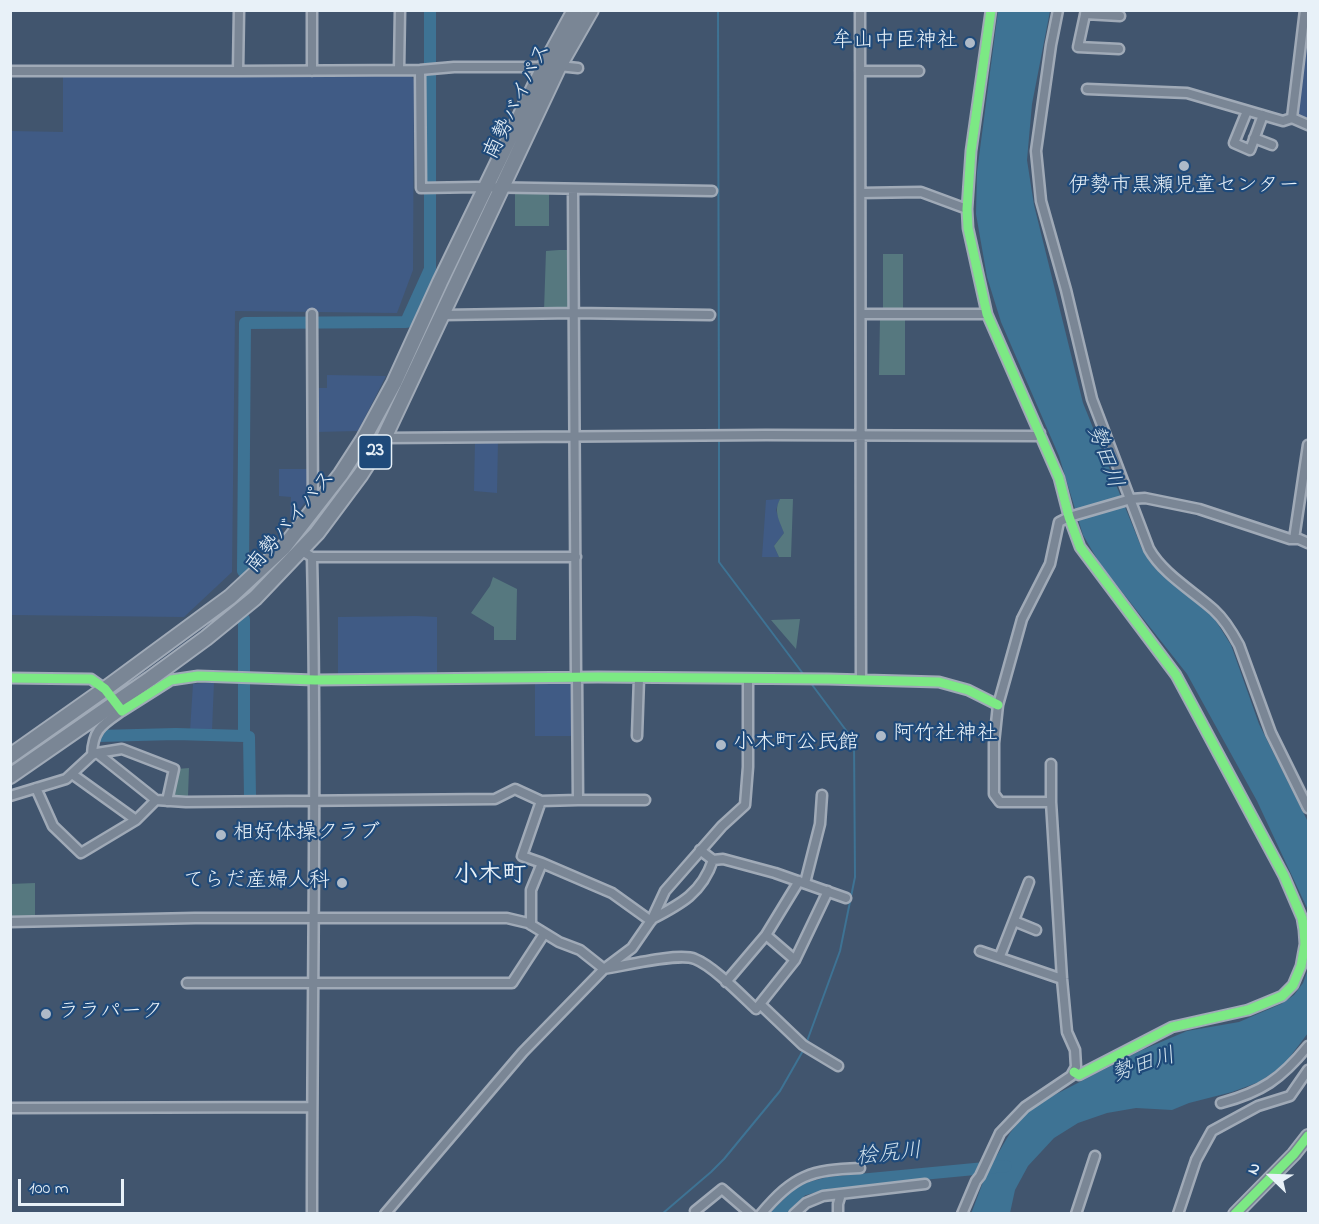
<!DOCTYPE html>
<meta charset="utf-8">
<style>
body{margin:0}
#map{position:relative;width:1319px;height:1224px;overflow:hidden;background:#41556e;font-family:"Indie Flower",sans-serif}
canvas{display:block}
.frame{position:absolute;inset:0;border:12px solid #e8f1f8;pointer-events:none}
.north{position:absolute;left:1241px;top:1146px;width:60px;height:60px;-webkit-text-stroke:4px #1f4a7a;paint-order:stroke;rotate:293deg;font-size:16px;font-weight:700;line-height:24px;text-align:center;color:#e8f1f8}
.north::after{content:'';display:block;margin:auto;width:21px;height:27px;background:#e8f1f8;clip-path:polygon(50% 0,100% 100%,50% 72%,0 100%)}
.scale{position:absolute;left:18px;top:1179px;width:106px;height:27px;box-sizing:border-box;border:3px solid #e8f1f8;border-top:0;padding-left:8px;font-size:18px;line-height:21px;white-space:nowrap;color:#e8f1f8;-webkit-text-stroke:4px #1f4a7a;paint-order:stroke}
</style>
<div id="map">
<canvas width="1319" height="1224"></canvas>
<div class="frame"></div>
<div class="north">N</div>
<div class="scale">100 m</div>
</div>
<script>
const ctx = document.querySelector('canvas').getContext('2d');
ctx.lineJoin = 'round';
function fill(path, color) { ctx.fillStyle = color; ctx.fill(path, 'evenodd'); }
function stroke(path, color, width, dash) { ctx.strokeStyle = color; ctx.lineWidth = width; ctx.lineCap = dash ? 'butt' : 'round'; ctx.setLineDash(dash || []); ctx.stroke(path); }
function drawText(font, color, halo, rows, align = 'center') {
  ctx.font = font + ' "Indie Flower","Klee One",sans-serif'; ctx.lineWidth = 4.5; ctx.setLineDash([]); ctx.textBaseline = 'middle'; ctx.strokeStyle = halo; ctx.fillStyle = color; for (const [text, x, y, turn = 0] of rows) {
    ctx.save(); ctx.translate(x, y); ctx.rotate((+turn || 0) * Math.PI / 180); ctx.textAlign = isNaN(turn) ? turn : align; if (halo) ctx.strokeText(text, 0, 0); ctx.fillText(text, 0, 0); ctx.restore();
  }
}
fill(new Path2D(`
 M1308,33V121L1297,116Z
 M63,73L410,74L414,80L413,270L397,313L235,311L232,572L184,617L11,615V131L63,132Z
 M327,375L386,376L358,431L316,432V388H327Z
 M475,441H498L497,493L474,491Z
 M279,469H309L308,499L294,516L290,517L291,497L279,496Z
 M780,499L776,510L784,533L774,546L779,557H762L766,500Z
 M416,616L437,617V674L338,675V617Z
 M214,682L212,731H190L193,684Z
 M535,684H574V736H535Z`), '#405b85');
fill(new Path2D(`
 M549,191V226H515V193Z
 M559,250H572V311H544L546,251Z
 M883,254H903V313H883Z
 M880,317H905V375H879Z
 M780,499H793L791,557H779L774,546L784,533C780,521 773,512 780,499Z
 M493,577L517,589L516,640H494V627L471,613L490,586Z
 M800,619L796,649L771,620Z
 M189,768L188,796L171,797L177,769Z
 M35,883V919L11,918L10,884Z`), '#56787f');
fill(new Path2D(`
 M998,11H1050L1032,104L1027,160L1034,205L1083,403L1142,549L1153,566L1214,618L1231,645L1259,724L1308,822V916L1307,908L1257,801L1187,674L1100,564L1083,535L1059,456L1001,322L987,277L976,214L977,172Z
 M1308,969V1033L1283,1066L1259,1082L1232,1092L1189,1103L1172,1110L1136,1108L1107,1113L1078,1123L1054,1138L1028,1166L1015,1190L1010,1213L971,1214L986,1174L1010,1133L1031,1107L1142,1050L1187,1031L1239,1022L1281,1004L1294,995L1303,983Z`), '#3e7394');
stroke(new Path2D(`
 M718,10L719,433
 M719,439V562L804,675
 M806,1044L840,951L855,877L854,741L810,682
 M662,1214L711,1172L724,1159L780,1091L804,1049`), '#3e7394', 2);
stroke(new Path2D(`
 M243,571L245,323L406,322L430,269V10
 M244,619V736L249,737L250,795
 M98,736L176,734L244,736
 M777,1214L802,1190L828,1183L1006,1166`), '#3e7394', 12);
const minor = new Path2D(`
 M860,10L861,679
 M991,10L971,151L967,209L968,228L987,314L1059,478L1069,517L1080,547L1176,675L1284,876L1302,918L1304,930L1305,944L1301,966L1293,985L1282,996L1248,1010L1172,1027L1079,1075L1074,1072
 M1058,10L1051,45L1036,151L1041,201L1066,290L1092,399L1149,549C1163,574 1193,591 1214,610C1225,620 1232,632 1239,645L1271,733L1308,808
 M1086,10L1078,47L1119,49
 M1085,14L1120,16
 M559,66L578,68
 M399,70L400,10
 M420,70L421,188L476,187L712,191
 M10,71H238L420,70L454,67H544
 M238,71L239,10
 M312,71V10
 M860,71H919
 M1087,89L1187,93L1283,121L1292,118L1308,125
 M1247,111L1234,143L1250,150L1263,115
 M1292,118L1305,10
 M1254,138L1272,145
 M573,190L576,678
 M861,193L921,192L967,209
 M312,314L313,511
 M862,314H987
 M443,315L574,313L710,315
 M384,438L766,435L1035,436L1040,433
 M1294,539L1308,445
 M302,551L312,557H576
 M10,678L91,679L105,689L122,711L171,680L198,676L315,680L598,677L828,679L939,682L968,690L998,705
 M637,736L639,678
 M97,753L122,749L174,769L167,801
 M92,755C93,729 102,725 122,711
 M72,774L136,820L156,800
 M36,788L53,826L81,853L136,820
 M10,796L66,779L92,755L97,753L156,800L186,802L495,799L515,789L541,801L578,800L577,677
 M578,800H645
 M1051,802H1000L994,794V743L998,705L1022,619L1050,564L1059,522L1069,517L1131,499L1145,498L1199,509L1290,539H1299L1308,543
 M700,850L713,860L723,859L775,873L846,898
 M542,863L612,893L651,921
 M805,883L820,824L822,795
 M652,919C681,904 702,893 713,860
 M1014,921L1036,930
 M10,922L195,918H507L528,923L559,942L580,950L604,969C624,966 679,952 695,959C713,966 741,995 756,1009L795,960L828,891
 M531,925V890L542,863L522,856L541,801
 M766,935L795,960
 M980,951L1062,979
 M1000,956L1029,882
 M726,982L766,935L799,881
 M187,983H512L544,934
 M761,1005L803,1045L838,1066
 M1221,1103C1262,1092 1281,1079 1308,1046
 M10,1108L312,1107
 M695,1211L722,1189L751,1214
 M312,1214C312,994 317,776 312,557
 M385,1214L523,1052L604,969L632,948L652,919L665,891L722,826L745,805L748,767V679
 M761,1214C794,1175 810,1170 860,1168
 M794,1214L806,1203L823,1196L925,1184
 M838,1214V1204L841,1194
 M962,1214L976,1181L980,1176L1000,1133L1025,1107L1071,1076L1076,1067L1075,1050L1067,1032L1062,979L1051,802V764
 M1076,1214L1095,1156
 M1178,1214L1196,1160L1212,1131L1258,1106L1290,1096L1308,1070`);
const secondary = new Path2D(`
 M1235,1214L1294,1154L1308,1136`);
const trunk = new Path2D(`
 M10,756L105,689L230,597L284,547L341,474L363,440L394,383L440,282L544,67L575,10
 M10,776L150,679L206,638L255,598L317,533L361,474L384,438L559,66L591,10`);
stroke(minor, '#a0aab7', 13);
stroke(secondary, '#a0aab7', 16);
stroke(trunk, '#a0aab7', 18);
stroke(minor, '#7a8695', 8);
stroke(secondary, '#7a8695', 12);
stroke(trunk, '#7a8695', 14);
stroke(new Path2D(`
 M991,10L971,151L967,209L968,228L987,314L1059,478L1069,517L1080,547L1176,675L1284,876L1302,918L1304,930L1305,944L1301,966L1293,985L1282,996L1248,1010L1172,1027L1079,1075L1074,1072
 M10,678L91,679L105,689L122,711L171,680L198,676L315,680L598,677L828,679L939,682L968,690L998,705
 M1235,1214L1294,1154L1308,1136`), '#7ce984', 9);
for (const [x, y, r, color] of [
 [970,43,6,"#aebac8"],
 [1184,166,6,"#aebac8"],
 [881,736,6,"#aebac8"],
 [721,745,6,"#aebac8"],
 [221,835,6,"#aebac8"],
 [342,883,6,"#aebac8"],
 [46,1014,6,"#aebac8"]
]) { const dot = new Path2D(); dot.arc(x, y, r, 0, 2 * Math.PI); ctx.fillStyle = color; ctx.fill(dot); stroke(dot, '#1f4a7a', 2); }
for (const [x, y, w] of [
 [375,452,33]
]) { const box = new Path2D(); box.roundRect(x - w / 2, y - 17, w, 34, 4.5); ctx.fillStyle = '#1f4a7a'; ctx.fill(box); stroke(box, '#e8f1f8', 1.5); }
drawText('bold 20px', '#e8f1f8', null, [
 ["23",375,452]
]);
drawText('21px', '#e8f1f8', '#1f4a7a', [
 ["牟山中臣神社",958,43,"right"],
 ["伊勢市黒瀬児童センター",1184,188,"center"],
 ["阿竹社神社",893,736],
 ["小木町公民館",733,745],
 ["相好体操クラブ",233,835],
 ["てらだ産婦人科",330,883,"right"],
 ["ララパーク",58,1014]
], 'left');
drawText('21px', '#e8f1f8', '#1f4a7a', [
 ["南勢バイパス",519,102,-64],
 ["南勢バイパス",292,523,-50]
]);
drawText('italic 22px', '#cedfea', '#1f4a7a', [
 ["勢田川",1103,457,70],
 ["勢田川",1144,1067,-18],
 ["桧尻川",889,1156,-6]
]);
drawText('bold 24px', '#e8f1f8', '#1f4a7a', [
 ["小木町",490,877]
]);
</script>
